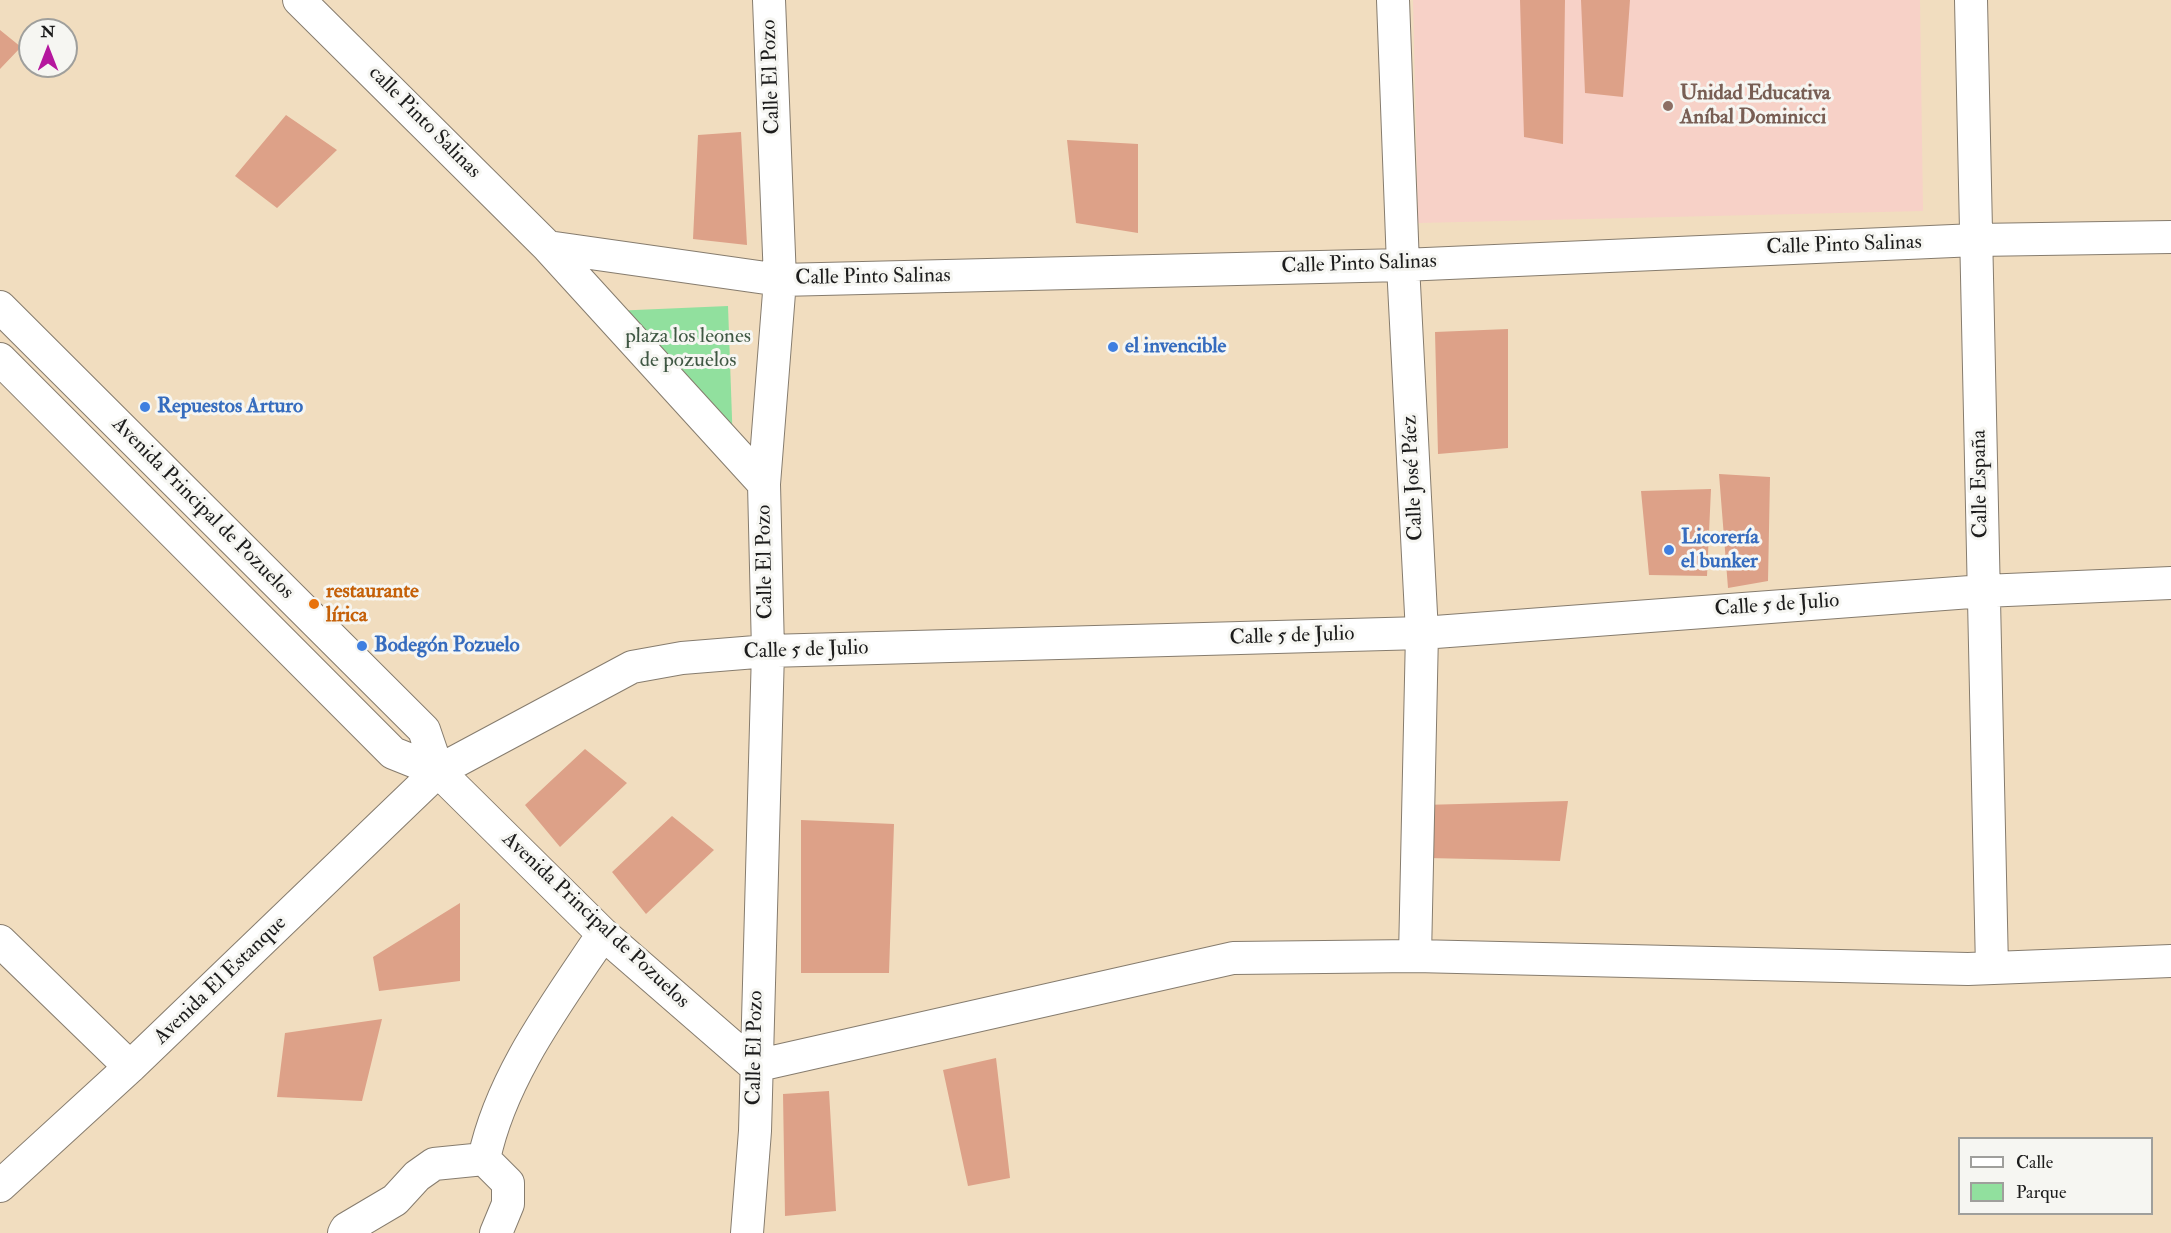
<!DOCTYPE html>
<meta charset="utf-8">
<style>
body{margin:0}
#map{position:relative;width:2171px;height:1233px;overflow:hidden;background:#f1ddbf;font-family:"IM FELL Double Pica",serif}
canvas{display:block}
.legend{position:absolute;left:1958px;top:1137px;width:195px;height:78px;box-sizing:border-box;background:#f6f6f2;border:2px solid #9f9f9c;margin:0;padding:8px 10px;list-style:none;font-size:18px;color:#1c1c1c}
.legend li{display:flex;align-items:center;gap:12px;height:30px}
.legend b{width:30px;border:2px solid #9f9f9c}
.north{position:absolute;left:18px;top:18px;width:60px;height:60px;box-sizing:border-box;background:#f6f6f2;border:2px solid #9f9f9c;border-radius:50%;rotate:0deg;font-size:16px;font-weight:700;line-height:24px;text-align:center;color:#1c1c1c}
.north::after{content:'';display:block;margin:auto;width:21px;height:27px;background:#b5179e;clip-path:polygon(50% 0,100% 100%,50% 72%,0 100%)}
</style>
<div id="map">
<canvas width="2171" height="1233"></canvas>
<ul class="legend">
<li><b style="height:8px;background:#fff"></b>Calle</li>
<li><b style="height:16px;background:#91e09e"></b>Parque</li>
</ul>
<div class="north">N</div>
</div>
<script>
const ctx = document.querySelector('canvas').getContext('2d');
ctx.lineJoin = 'round';
function fill(path, color) { ctx.fillStyle = color; ctx.fill(path, 'evenodd'); }
function stroke(path, color, width, dash) { ctx.strokeStyle = color; ctx.lineWidth = width; ctx.lineCap = dash ? 'butt' : 'round'; ctx.setLineDash(dash || []); ctx.stroke(path); }
function drawText(font, color, halo, rows, align = 'center') {
  ctx.font = font + ' "IM FELL Double Pica",serif'; ctx.lineWidth = 6; ctx.setLineDash([]); ctx.textBaseline = 'middle'; ctx.strokeStyle = halo; ctx.fillStyle = color; for (const [text, x, y, turn = 0] of rows) {
    ctx.save(); ctx.translate(x, y); ctx.rotate((+turn || 0) * Math.PI / 180); ctx.textAlign = isNaN(turn) ? turn : align; if (halo) ctx.strokeText(text, 0, 0); ctx.fillText(text, 0, 0); ctx.restore();
  }
}
fill(new Path2D(`
 M1413,0H1920L1923,211L1418,223Z`), '#f7d1c7');
fill(new Path2D(`
 M728,306L733,446L589,312Z`), '#91e09e');
fill(new Path2D(`
 M1520,0H1565L1563,144L1524,137Z
 M1581,0H1630L1623,97L1585,93Z
 M0,30L21,47L0,69Z
 M286,115L337,150L277,208L235,176Z
 M741,132L747,245L693,239L698,135Z
 M1067,140L1138,144V233L1076,223Z
 M1508,329V448L1438,454L1435,332Z
 M1719,474L1770,477L1768,581L1728,588Z
 M1711,489L1707,576L1649,575L1641,491Z
 M585,749L627,783L560,847L525,805Z
 M1568,801L1560,861L1428,858L1423,805Z
 M672,816L714,850L646,914L612,872Z
 M801,820L894,824L889,973H801Z
 M460,903V981L379,991L373,957Z
 M382,1019L362,1101L277,1097L285,1033Z
 M996,1058L1010,1178L968,1186L943,1070Z
 M829,1091L836,1211L785,1216L783,1094Z`), '#dda188');
const street = new Path2D(`
 M299,0L548,247L764,484
 M1393,0L1403,265L1422,633L1415,956
 M1971,0L1992,968
 M548,247L780,280L1403,265L1976,240L2171,237
 M0,307L424,730L438,771
 M0,359L393,753L438,771L603,934L755,1066L1233,958L1415,956L1968,969L2171,961
 M0,941L130,1067
 M484,1159C501,1077 557,1003 603,934
 M0,1186L130,1067L438,771L632,667L682,658L768,651L1422,633L1984,591L2171,583
 M344,1233L346,1229L395,1200L417,1176L434,1164L484,1159L508,1183V1204L496,1233
 M747,1233L755,1131L768,651L764,484L780,280L769,0`);
stroke(street, '#867c6e', 34);
stroke(street, '#fff', 32);
for (const [x, y, r, color] of [
 [1668,106,6,"#8d6e63"],
 [1113,347,6,"#3f7fe0"],
 [145,407,6,"#3f7fe0"],
 [1669,550,6,"#3f7fe0"],
 [314,604,6,"#e8710a"],
 [362,646,6,"#3f7fe0"]
]) { const dot = new Path2D(); dot.arc(x, y, r, 0, 2 * Math.PI); ctx.fillStyle = color; ctx.fill(dot); stroke(dot, '#f6f6f2', 2); }
drawText('21px', '#1c1c1c', '#f6f6f2', [
 ["Calle El Pozo",772,77,-92],
 ["calle Pinto Salinas",424,123,45],
 ["Calle Pinto Salinas",1844,246,-2],
 ["Calle Pinto Salinas",1359,265,-2],
 ["Calle Pinto Salinas",873,278,-1],
 ["Calle José Páez",1414,478,-93],
 ["Calle España",1981,484,-91],
 ["Avenida Principal de Pozuelos",202,509,45],
 ["Calle El Pozo",766,562,-91],
 ["Calle 5 de Julio",1777,606,-4],
 ["Calle 5 de Julio",1292,637,-2],
 ["Calle 5 de Julio",806,651,-2],
 ["Avenida Principal de Pozuelos",595,921,43],
 ["Avenida El Estanque",221,981,-44],
 ["Calle El Pozo",756,1048,-89]
]);
drawText('bold 21px', '#785e54', '#f6f6f2', [
 ["Unidad Educativa",1680,94],
 ["Aníbal Dominicci",1680,118]
], 'left');
drawText('21px', '#3f5743', '#f6f6f2', [
 ["plaza los leones",688,337],
 ["de pozuelos",688,361]
]);
drawText('bold 21px', '#366cbe', '#f6f6f2', [
 ["el invencible",1125,347],
 ["Repuestos Arturo",157,407],
 ["Licorería",1681,538],
 ["el bunker",1681,562],
 ["Bodegón Pozuelo",374,646]
], 'left');
drawText('bold 21px', '#c56008', '#f6f6f2', [
 ["restaurante",326,592],
 ["lírica",326,616]
], 'left');
</script>
